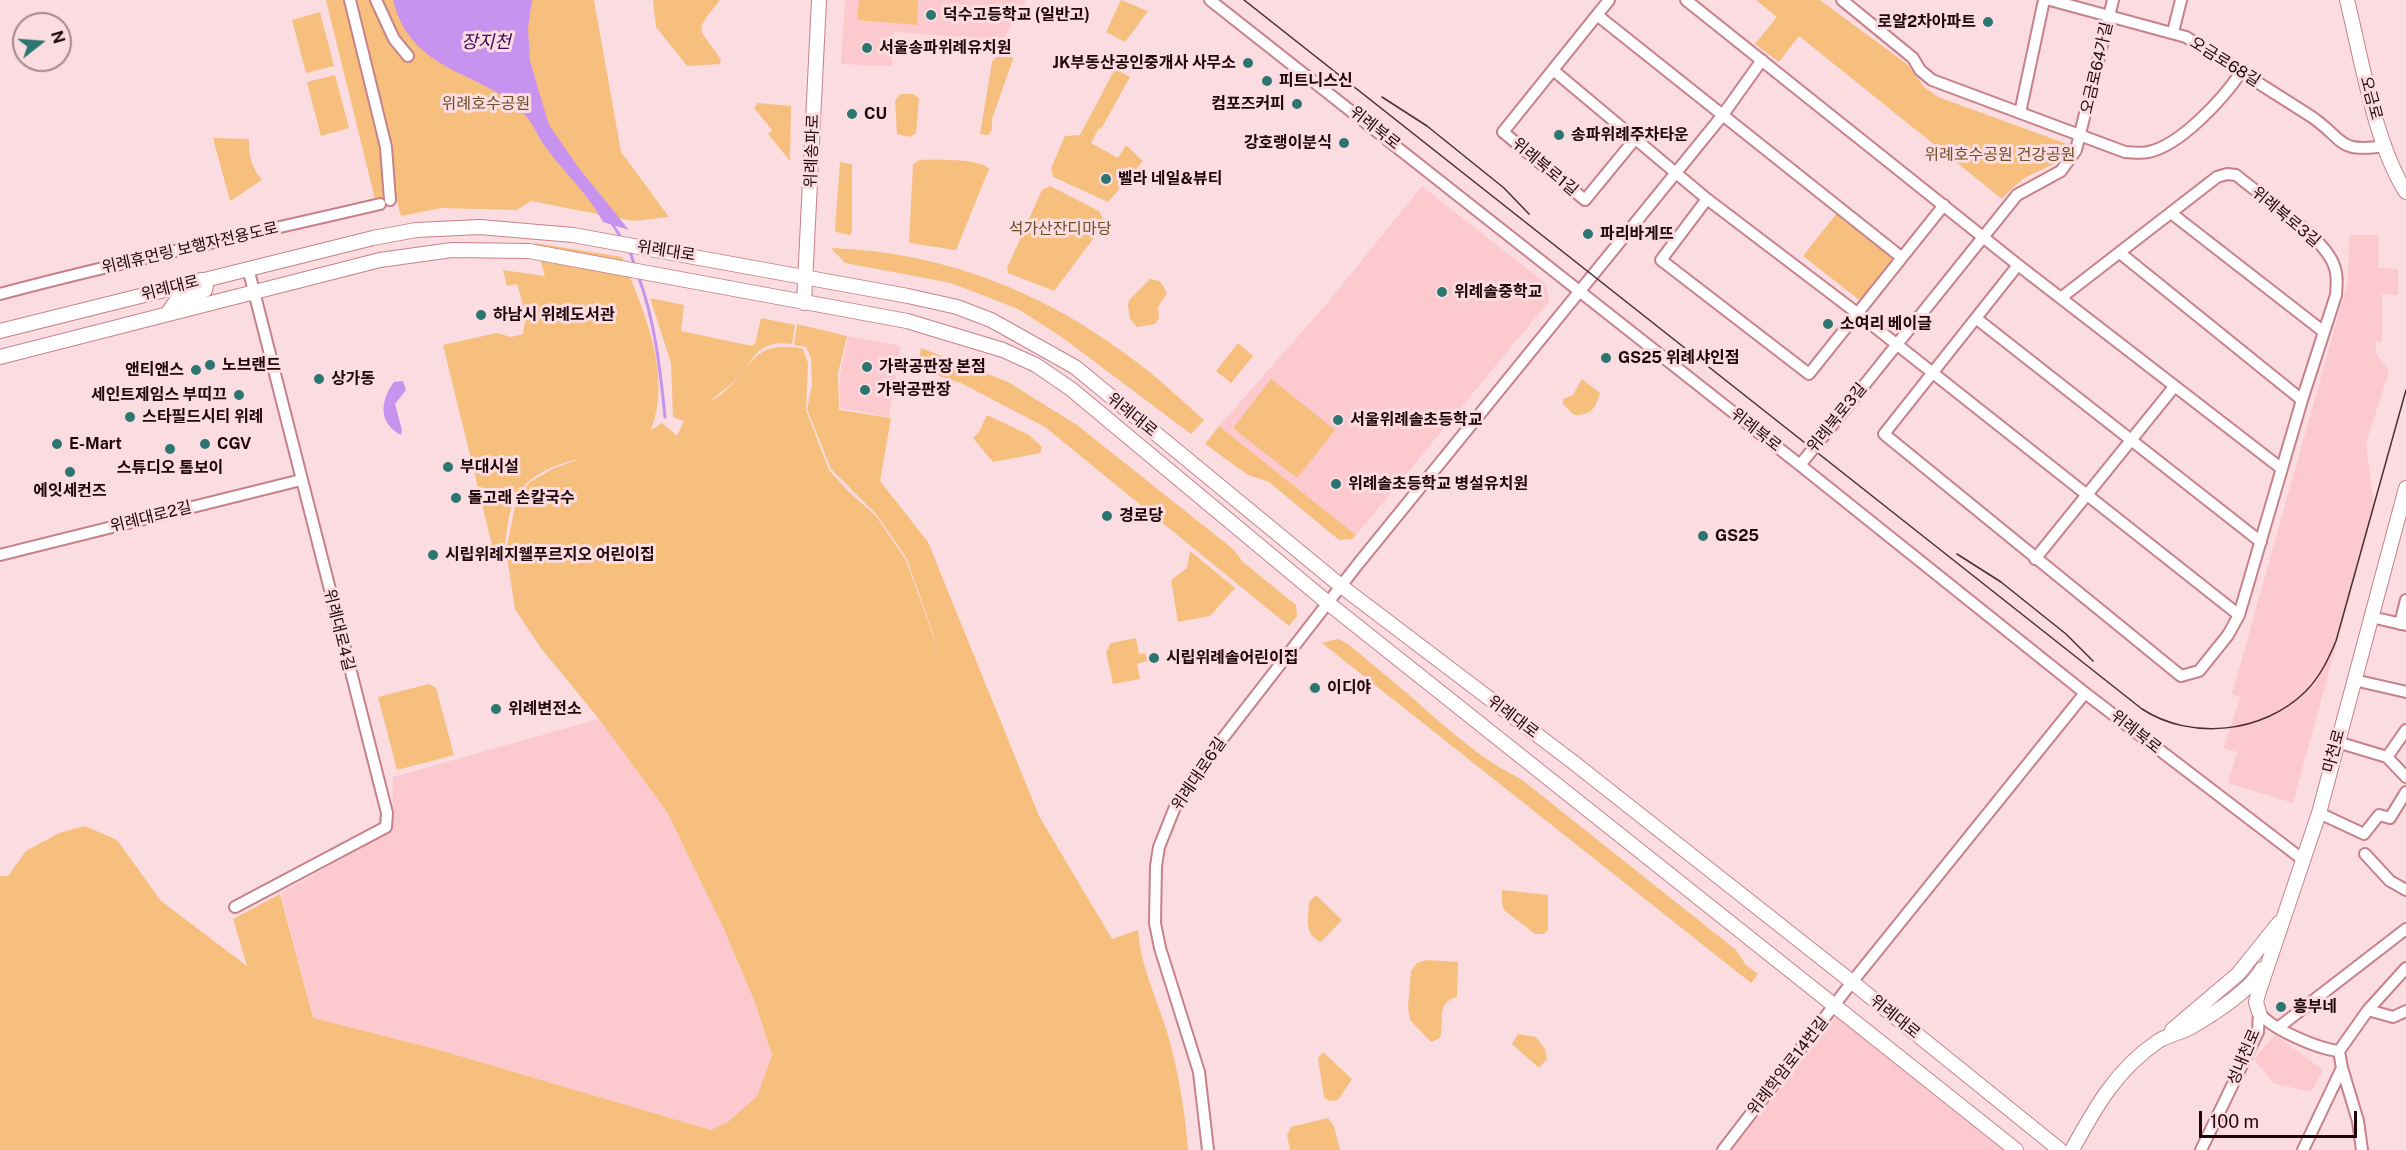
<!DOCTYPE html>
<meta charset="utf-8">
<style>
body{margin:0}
#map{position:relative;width:2406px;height:1150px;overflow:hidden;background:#fbdce0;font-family:"Public Sans",sans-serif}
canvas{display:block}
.north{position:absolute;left:12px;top:12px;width:60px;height:60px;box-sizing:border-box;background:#fbdce0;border:2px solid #a3878b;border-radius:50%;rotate:73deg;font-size:16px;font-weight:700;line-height:24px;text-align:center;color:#1f070b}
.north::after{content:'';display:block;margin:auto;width:21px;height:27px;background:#2c7571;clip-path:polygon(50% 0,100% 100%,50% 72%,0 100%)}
.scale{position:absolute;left:2199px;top:1111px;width:158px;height:27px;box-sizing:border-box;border:3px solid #1f070b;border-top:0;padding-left:8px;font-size:18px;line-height:21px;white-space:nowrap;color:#1f070b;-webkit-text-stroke:4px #fbdce0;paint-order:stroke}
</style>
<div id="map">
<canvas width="2406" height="1150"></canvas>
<div class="north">N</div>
<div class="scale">100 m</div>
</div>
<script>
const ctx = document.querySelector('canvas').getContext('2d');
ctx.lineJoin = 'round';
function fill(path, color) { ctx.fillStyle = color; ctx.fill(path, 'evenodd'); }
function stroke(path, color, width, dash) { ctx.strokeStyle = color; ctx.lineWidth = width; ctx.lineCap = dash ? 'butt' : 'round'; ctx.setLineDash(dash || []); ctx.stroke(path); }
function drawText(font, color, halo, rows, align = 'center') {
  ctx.font = font + ' "Public Sans","Noto Sans KR",sans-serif'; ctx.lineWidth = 6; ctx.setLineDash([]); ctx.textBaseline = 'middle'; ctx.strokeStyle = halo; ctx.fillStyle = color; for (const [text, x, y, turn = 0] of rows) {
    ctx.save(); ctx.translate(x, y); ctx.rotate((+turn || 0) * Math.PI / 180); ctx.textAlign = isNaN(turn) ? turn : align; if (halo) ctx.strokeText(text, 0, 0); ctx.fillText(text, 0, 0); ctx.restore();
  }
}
fill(new Path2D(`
 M845,0H1026L1003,40L894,32L892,66L841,64Z
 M1422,186L1546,284L1549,301L1356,535L1219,426L1324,307Z
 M2349,235H2379L2378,268L2398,269V295L2382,294V342H2376V353L2389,371L2366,443L2374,507L2293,803L2228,783L2237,752L2224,748L2240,697L2232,694L2348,281Z
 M848,336L901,346L889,417L840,408V375Z
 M599,719L667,812L724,929L756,1005L772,1055L757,1096L729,1121L711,1130L436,1049L313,1018L281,893L391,831L393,777Z
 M1839,1014L1899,1063L1921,1085L2004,1150H1731Z
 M2275,1035L2323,1070L2311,1092L2273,1083L2254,1059Z`), '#fcc9cf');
fill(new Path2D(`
 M326,0H594L621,152L669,217L633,221L531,201L517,210L441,208L401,216L395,194L375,199Z
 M653,0H720C690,37 701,26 721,60L720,64L687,66L656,27Z
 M859,0H918L917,25L857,20Z
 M1121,0L1148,11L1125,42L1106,32Z
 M1756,0H1820L1908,65L1924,87L1938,97L2070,145C2061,163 2050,166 2032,174C2020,180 2011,189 2002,199L1799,36L1779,62L1755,44L1777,17Z
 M320,12L334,66L306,73L292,20Z
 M1011,54L1013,59L992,119V130L988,135L980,134L992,62L998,55Z
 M1115,69L1130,77L1101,129L1099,128L1091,143L1118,158L1126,145L1143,161L1108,202L1053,177L1051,168L1065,136L1080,135Z
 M335,75L349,128L321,136L307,82Z
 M901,94H913L919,98L916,133L910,137L897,134L895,100Z
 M758,103L791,106L790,161L768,134L772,130L754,108Z
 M213,138L249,139C248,154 252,169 262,180L230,201Z
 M919,160C934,160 980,158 989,169L956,250L909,243L913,164Z
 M840,162L852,164V232L850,235L836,232L835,229Z
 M1050,186L1099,211L1105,223L1054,291L1008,273L1007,268L1042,190Z
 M1837,213L1890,255L1892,263L1866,297L1858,299L1803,256Z
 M535,243L622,257C643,310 673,374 651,430L662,423L677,436L684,421L673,417L671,363L650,298L684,305L681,331L752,346L755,344L761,318L795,325L792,344C754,339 754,363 732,383C725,390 717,394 710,402C752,378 745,337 803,349L808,363L806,410L829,470L848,491L876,516L906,560L947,675L907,559L877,515L831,469L807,409L812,385L811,358L806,347L794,345L797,324L847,336L838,373L839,410L891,418L880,481L928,542L1039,816L1112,939L1138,930C1140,965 1157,999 1167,1032C1178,1069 1185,1111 1188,1150H0V876H8L26,851L59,833L85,826L117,840L161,901L247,966L233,919L280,894L313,1018L436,1049L711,1130L729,1121L757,1096L772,1055L756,1005L724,929L667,812L599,719L540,647L515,609L506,550L517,497L530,482L554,468L580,459C557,463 528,475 516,497C507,511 507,536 504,553L493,549L443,345L497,333L511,337L523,334L526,315L517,284L507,286L503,270L545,276Z
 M831,248C941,252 1040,290 1127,355C1154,374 1179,398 1204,420L1191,434L1063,338L1018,309L951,283L845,263Z
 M1150,279L1160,281L1167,293L1158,307L1159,318L1155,324L1137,327L1130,319L1128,305L1129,300Z
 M1238,343L1253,356L1231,383L1216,371Z
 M921,348L1008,382L1077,425L1233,549L1243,562L1296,605L1297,616L1289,626L1045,427L961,383L917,369Z
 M1271,379L1335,430L1297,478L1233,428Z
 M1582,379L1600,393C1595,409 1592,415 1574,415L1563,404V399L1573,395Z
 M987,415L1029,435L1042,447L1040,453L993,462L973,438L979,432Z
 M1219,426L1356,535L1352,539L1339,540L1269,482L1248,475L1205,444Z
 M1190,551L1235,588L1210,616L1178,622L1171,580L1187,568Z
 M1136,638L1139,654L1145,653L1147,661L1137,664L1140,679L1113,684L1106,652L1111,643Z
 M1337,639C1351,643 1366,660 1378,669C1425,706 1466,752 1521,779L1736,950L1746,965L1758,974L1751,983L1322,643Z
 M429,684L436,688L454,755L397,770L378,697Z
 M1502,890L1548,895V930L1544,934H1535L1504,910L1502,904Z
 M1316,895L1342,920L1321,942C1304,935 1308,918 1309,902Z
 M1427,960L1458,962L1457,997C1435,1002 1445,1022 1440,1038L1431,1042L1410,1020L1408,1007L1411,971L1417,963Z
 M1518,1034L1536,1037L1545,1049L1547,1059L1539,1068L1512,1044Z
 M1323,1052L1352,1079L1338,1100L1330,1101L1324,1098L1318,1058Z
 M1328,1118L1334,1126L1340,1150H1290L1287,1135L1291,1127Z`), '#f6bf7e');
fill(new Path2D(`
 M393,0H532L528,28L530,61L549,125L578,167L629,230L603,222C588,193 563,172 544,145C537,135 533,123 524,114C484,70 411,75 393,0Z
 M403,381L406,390L395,404L402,430L401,435C378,423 380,401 394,382Z`), '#c893ee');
stroke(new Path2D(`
 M611,222L622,239
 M629,249L635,266
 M638,275C655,321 660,368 665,417`), '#c893ee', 3);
const minor = new Path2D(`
 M350,0L386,147L390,200
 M376,0L394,39L408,56
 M1210,0L1800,465L2085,693L2302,859
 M1609,0L1503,132L1585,200L1635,139
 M1686,0L2018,265L2282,469
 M1842,0L1913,58L1920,70L1932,80L2125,152C2132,152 2141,154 2148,152C2180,146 2224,98 2241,72
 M2050,0L2186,37L2312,117C2346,141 2337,153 2385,146
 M1597,15L1901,257
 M2173,32L2181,0
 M1553,70L1707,199L1857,313L2239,615
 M2020,113L2044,0
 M1707,199L1661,260L1809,374L1944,205
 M2171,213L2324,332
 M2120,253L2302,400
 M2018,265L1884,434L2181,676L2199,671L2228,635L2239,615L2302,400L2336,295C2337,282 2338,271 2331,259C2316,232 2261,196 2236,175L2227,174L2217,177L2062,297
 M0,294C126,260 253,234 380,204
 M1977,319L2261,542
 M1800,465L2017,195L2061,171L2076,150L2113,0
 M0,555L301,480
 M2035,559L2174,387
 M2371,617L2406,625
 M2400,624L2406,600
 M2354,680L2406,692
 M2337,742L2387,757L2406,777
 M2387,757L2406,730
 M2319,813L2364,834L2379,815L2390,818L2406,792
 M2365,854L2390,881L2406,890
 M235,907L386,827L387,813L248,268
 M2368,1010L2393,1017L2406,1011
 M2259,1012C2270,1029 2319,1049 2339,1051L2368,1010L2406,968
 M2279,1027L2406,929
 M2342,1068L2358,1121L2362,1150
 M1208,1150L1199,1072L1160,948L1155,923L1156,866L1159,847L1175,807L1199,769L1358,564L1722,116L1762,60
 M1723,1150L1852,982L2085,693
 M2201,1150L2258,1032L2259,1012
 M2303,1150L2342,1068L2339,1051`);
const major = new Path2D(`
 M2347,0C2361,56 2375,145 2406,192
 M804,303L819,0
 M167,314L177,300L205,290L206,285L201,280
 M0,331L373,238L416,230L480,227L573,235L908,296L957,307L991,320L1075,367L1341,586L1573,762L1852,982L2060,1150
 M0,357L380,260L452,250L529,251L907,321L1003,350L1036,365L1071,389L1328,603L2016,1150
 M2259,1012L2256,1002L2258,994L2319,813L2406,488
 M2172,1030L2238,974L2279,923
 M2072,1150C2095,1108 2116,1070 2157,1042C2167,1035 2180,1033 2191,1027C2212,1015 2251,990 2262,969`);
stroke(minor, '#c6818b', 14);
stroke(major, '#c6818b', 16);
stroke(minor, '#fff', 10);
stroke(major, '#fff', 14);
stroke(new Path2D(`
 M1244,0L2142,709C2191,741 2263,733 2305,692C2320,677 2328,660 2336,641L2406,390
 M1382,97L1427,126L1504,188L1529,214
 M1957,554L2001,582L2066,634L2093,661`), '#482f33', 1.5);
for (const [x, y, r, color] of [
 [931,15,6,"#2c7571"],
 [1988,22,6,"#2c7571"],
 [867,48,6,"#2c7571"],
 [1248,63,6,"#2c7571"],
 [1267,81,6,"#2c7571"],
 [1297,104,6,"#2c7571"],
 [852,114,6,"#2c7571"],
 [1559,135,6,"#2c7571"],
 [1344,143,6,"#2c7571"],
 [1106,179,6,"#2c7571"],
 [1588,234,6,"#2c7571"],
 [1442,292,6,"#2c7571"],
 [481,315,6,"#2c7571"],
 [1828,324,6,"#2c7571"],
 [1606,358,6,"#2c7571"],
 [210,365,6,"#2c7571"],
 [867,367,6,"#2c7571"],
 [196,370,6,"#2c7571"],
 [319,379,6,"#2c7571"],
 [865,390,6,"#2c7571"],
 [239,395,6,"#2c7571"],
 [130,417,6,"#2c7571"],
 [1338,420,6,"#2c7571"],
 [57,444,6,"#2c7571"],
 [205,444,6,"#2c7571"],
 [170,449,6,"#2c7571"],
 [448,467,6,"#2c7571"],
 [70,472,6,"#2c7571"],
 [1336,484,6,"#2c7571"],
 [456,498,6,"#2c7571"],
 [1107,516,6,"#2c7571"],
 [1703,536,6,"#2c7571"],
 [433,555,6,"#2c7571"],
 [1154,658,6,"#2c7571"],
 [1315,688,6,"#2c7571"],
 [496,709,6,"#2c7571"],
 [2281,1007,6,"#2c7571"]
]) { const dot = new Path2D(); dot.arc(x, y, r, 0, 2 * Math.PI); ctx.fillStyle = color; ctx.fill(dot); stroke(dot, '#fbdce0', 2); }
drawText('bold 16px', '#1f070b', '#fbdce0', [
 ["덕수고등학교 (일반고)",943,15],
 ["로얄2차아파트",1976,22,"right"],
 ["서울송파위례유치원",879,48],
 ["JK부동산공인중개사 사무소",1236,63,"right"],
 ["피트니스신",1279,81],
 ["컴포즈커피",1285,104,"right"],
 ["CU",864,114],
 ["송파위례주차타운",1571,135],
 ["강호랭이분식",1332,143,"right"],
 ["벨라 네일&뷰티",1118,179],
 ["파리바게뜨",1600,234],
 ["위례솔중학교",1454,292],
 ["하남시 위례도서관",493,315],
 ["소여리 베이글",1840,324],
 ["GS25 위례샤인점",1618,358],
 ["노브랜드",222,365],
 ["가락공판장 본점",879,367],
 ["앤티앤스",184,370,"right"],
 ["상가동",331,379],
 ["가락공판장",877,390],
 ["세인트제임스 부띠끄",227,395,"right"],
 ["스타필드시티 위례",142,417],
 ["서울위례솔초등학교",1350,420],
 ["E-Mart",69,444],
 ["CGV",217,444],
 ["부대시설",460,467],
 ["스튜디오 톰보이",170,468,"center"],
 ["위례솔초등학교 병설유치원",1348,484],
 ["에잇세컨즈",70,491,"center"],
 ["돌고래 손칼국수",468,498],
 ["경로당",1119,516],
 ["GS25",1715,536],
 ["시립위례지웰푸르지오 어린이집",445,555],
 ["시립위례솔어린이집",1166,658],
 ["이디야",1327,688],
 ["위례변전소",508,709],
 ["흥부네",2293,1007]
], 'left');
drawText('16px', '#1f070b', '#fbdce0', [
 ["오금로68길",2225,62,32],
 ["오금로64가길",2097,68,-77],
 ["오금로",2371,98,75],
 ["위례북로",1375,128,38],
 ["위례송파로",812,151,-88],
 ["위례북로1길",1545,167,40],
 ["위례북로3길",2286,217,40],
 ["위례휴먼링 보행자전용도로",190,248,-13],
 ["위례대로",666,251,9],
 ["위례대로",170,288,-14],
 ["위례대로",1132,415,39],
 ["위례북로3길",1837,418,-51],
 ["위례북로",1756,430,38],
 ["위례대로2길",151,517,-14],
 ["위례대로4길",339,630,76],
 ["위례대로",1513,717,37],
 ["위례북로",2136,732,38],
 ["마천로",2334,751,-75],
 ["위례대로6길",1199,774,-56],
 ["위례대로",1895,1017,39],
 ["성내천로",2244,1057,-67],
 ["위례학암로14번길",1788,1066,-52]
]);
drawText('16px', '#6e4f2a', '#fbdce0', [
 ["위례호수공원",486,104],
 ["위례호수공원 건강공원",2000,155],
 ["석가산잔디마당",1060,229]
]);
drawText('italic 18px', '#3f085b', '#fbdce0', [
 ["장지천",486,42]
]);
</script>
